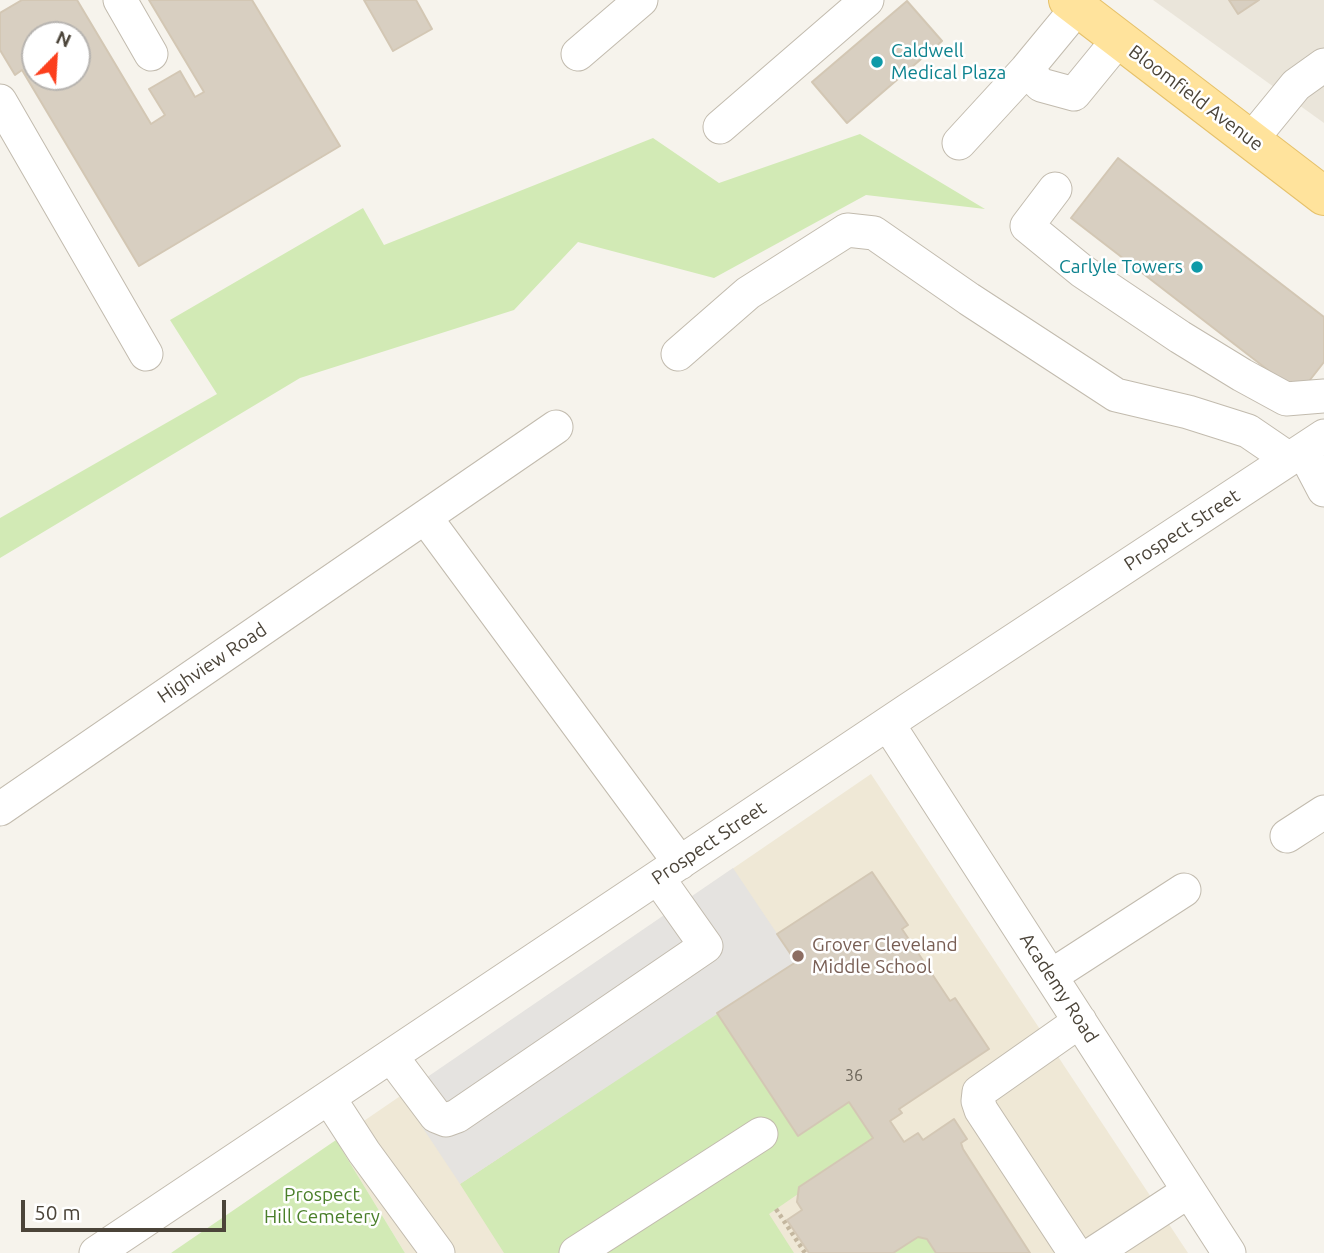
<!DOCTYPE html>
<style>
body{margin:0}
#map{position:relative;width:1324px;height:1253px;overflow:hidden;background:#f6f3ec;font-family:Ubuntu,sans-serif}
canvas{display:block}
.north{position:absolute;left:21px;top:21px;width:70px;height:70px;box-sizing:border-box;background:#fff;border:2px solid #b7b4b0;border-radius:50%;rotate:24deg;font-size:19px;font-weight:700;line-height:28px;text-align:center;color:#4b4439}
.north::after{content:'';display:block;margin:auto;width:24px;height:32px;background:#fc3f1d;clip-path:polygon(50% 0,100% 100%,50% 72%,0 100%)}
.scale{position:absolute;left:21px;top:1200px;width:205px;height:32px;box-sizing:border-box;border:4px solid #4b4439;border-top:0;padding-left:9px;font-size:21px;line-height:24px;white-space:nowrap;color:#4b4439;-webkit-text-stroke:5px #fff;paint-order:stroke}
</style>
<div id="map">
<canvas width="1324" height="1253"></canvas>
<div class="north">N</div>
<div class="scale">50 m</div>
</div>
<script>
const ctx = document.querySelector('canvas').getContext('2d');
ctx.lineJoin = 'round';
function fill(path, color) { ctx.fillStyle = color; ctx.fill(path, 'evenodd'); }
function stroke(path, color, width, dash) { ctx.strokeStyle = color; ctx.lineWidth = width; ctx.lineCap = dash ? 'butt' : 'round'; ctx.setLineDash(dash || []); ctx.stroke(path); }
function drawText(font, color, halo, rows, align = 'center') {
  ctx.font = font + ' Ubuntu,sans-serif'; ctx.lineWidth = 5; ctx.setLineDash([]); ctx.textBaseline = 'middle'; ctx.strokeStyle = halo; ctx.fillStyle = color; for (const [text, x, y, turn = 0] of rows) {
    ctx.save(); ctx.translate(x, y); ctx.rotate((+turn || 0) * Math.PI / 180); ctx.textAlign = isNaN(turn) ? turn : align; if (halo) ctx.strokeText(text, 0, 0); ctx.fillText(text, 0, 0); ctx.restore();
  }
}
fill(new Path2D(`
 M1153,0H1324V123Z`), '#eae5da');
fill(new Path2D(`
 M871,774L1188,1253H405L336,1140Z`), '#efe8d6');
fill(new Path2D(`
 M860,134L985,209L866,195L714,278L578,242L514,310L300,378L0,558V518L217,394L170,320L363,208L384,245L653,138L719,183Z
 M717,1013L849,1102L873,1138L798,1194L769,1214L794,1253H504L460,1184Z
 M336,1140L405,1253H171Z
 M918,1237L927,1239L936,1253H893Z`), '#d2eab5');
fill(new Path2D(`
 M733,868L796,962L460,1184L401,1095Z`), '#e5e3e0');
const building = new Path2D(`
 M22,0H77L151,124L165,115L149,89L180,71L195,97L204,92L149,0H252L340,146L139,266L22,70L15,75L0,50V13ZM35,35H77V77H35Z
 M364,0H416L432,29L393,51Z
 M1229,0H1259L1238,14Z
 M907,1L942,41L847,123L812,82Z
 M1118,158L1324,317V362L1299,394L1071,218Z
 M872,872L908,925L902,929L950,1001L955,998L989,1049L899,1109L902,1113L890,1121L904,1142L918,1133L923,1140L954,1119L967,1139L961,1143L963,1149L1030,1253H936L927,1239L918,1237L893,1253H809L787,1220L802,1210L797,1202L799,1187L873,1138L849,1102L798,1136L717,1013L796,962L777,934Z`);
fill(building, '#d8cfc1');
stroke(building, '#d3c7b4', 2);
const minor = new Path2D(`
 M120,0L151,54
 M578,54L641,0
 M1026,70L1041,85L1074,94L1119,39
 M0,101L146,354
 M720,127L867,0
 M1251,140L1296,85L1324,65
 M959,143L1026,70L1078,7
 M1055,189L1027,226L1082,271L1180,337L1242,375L1286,399L1324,396
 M678,354L748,293L847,230L874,233L969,299L1116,395L1188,412L1248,431L1289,459
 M1303,450L1324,490
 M425,517L680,863
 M888,724L1229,1253
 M0,809L556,427
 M1287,836L1324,812
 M1051,976L1184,890
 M391,1056L436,1116L446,1120L457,1116L706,946L658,878
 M329,1098L364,1152L438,1253
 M96,1253L908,710L1324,436
 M576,1253L761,1134
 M1075,1253L981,1110L978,1101L979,1092L1080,1021
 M1094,1253L1189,1191`);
const major = new Path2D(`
 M1068,0L1324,196`);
stroke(minor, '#c2bbae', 35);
stroke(major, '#e6c16a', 40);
stroke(new Path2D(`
 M776,1209L805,1253`), '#c4b79f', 4.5, [3.5, 3.5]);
stroke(minor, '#fff', 33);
stroke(major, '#ffe39c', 38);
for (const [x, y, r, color] of [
 [877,62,7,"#0f9aa8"],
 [1197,267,7,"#0f9aa8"],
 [798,956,7,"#8d6e63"]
]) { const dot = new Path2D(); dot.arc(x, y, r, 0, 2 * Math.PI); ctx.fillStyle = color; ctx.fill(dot); stroke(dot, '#fff', 2.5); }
drawText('16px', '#6e675b', null, [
 ["36",854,1076]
]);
drawText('19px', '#0d838f', '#fff', [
 ["Caldwell",891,51],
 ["Medical Plaza",891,73],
 ["Carlyle Towers",1183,267,"right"]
], 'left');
drawText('19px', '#4b4439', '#fff', [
 ["Bloomfield Avenue",1196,98,37],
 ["Prospect Street",1182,530,-33],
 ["Highview Road",212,663,-34],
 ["Prospect Street",709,843,-34],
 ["Academy Road",1059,988,57]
]);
drawText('19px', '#785e54', '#fff', [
 ["Grover Cleveland",812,945],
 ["Middle School",812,967]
], 'left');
drawText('19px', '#4a7f2a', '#fff', [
 ["Prospect",322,1195],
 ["Hill Cemetery",322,1217]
]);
</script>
